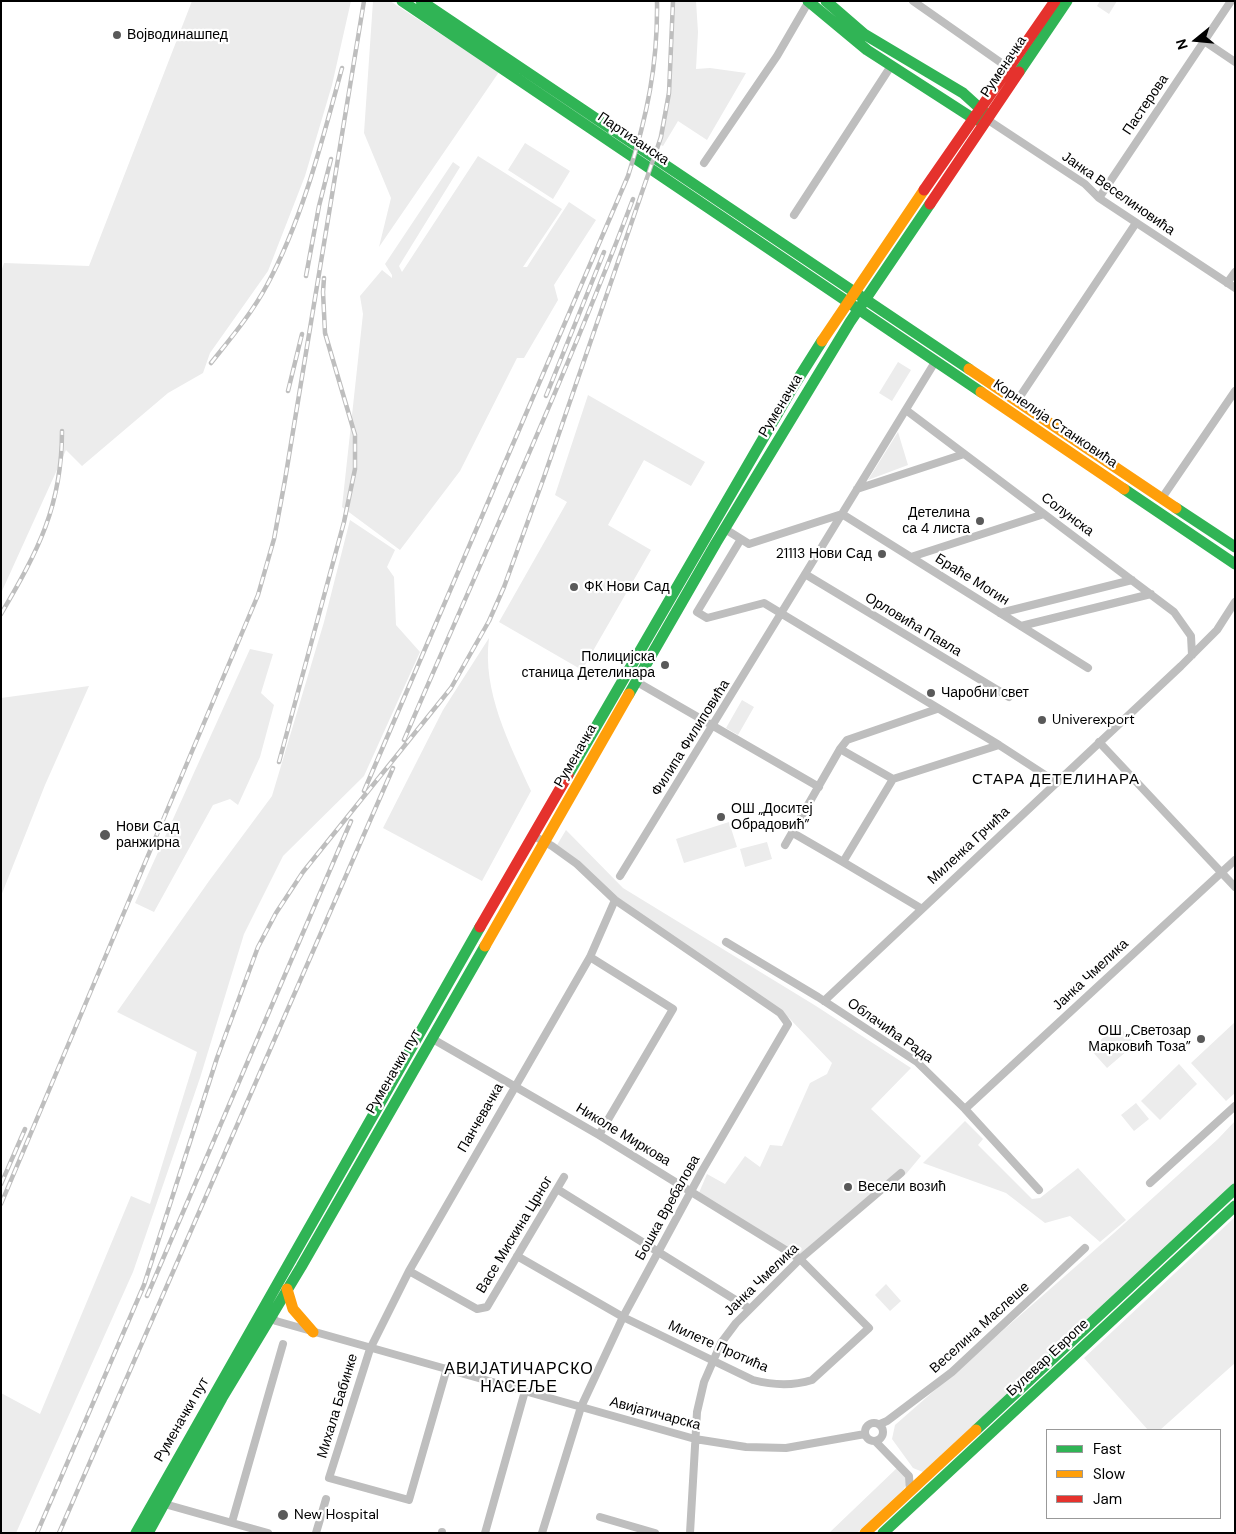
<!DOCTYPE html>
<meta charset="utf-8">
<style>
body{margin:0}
#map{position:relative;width:1236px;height:1534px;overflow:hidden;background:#fff;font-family:"DM Sans",sans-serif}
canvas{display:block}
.frame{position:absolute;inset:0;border:2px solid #000;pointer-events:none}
.legend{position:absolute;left:1046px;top:1429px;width:175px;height:90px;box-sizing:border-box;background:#fff;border:1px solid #999;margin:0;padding:6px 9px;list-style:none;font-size:15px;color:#000}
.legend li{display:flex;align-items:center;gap:10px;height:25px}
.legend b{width:25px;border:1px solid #999}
.north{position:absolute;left:1171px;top:15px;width:50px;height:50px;-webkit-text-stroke:4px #fff;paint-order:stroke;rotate:253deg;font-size:14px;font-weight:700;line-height:20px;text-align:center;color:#000}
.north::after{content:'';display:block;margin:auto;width:18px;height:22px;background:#000;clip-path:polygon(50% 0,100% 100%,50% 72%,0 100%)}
</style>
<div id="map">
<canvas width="1236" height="1534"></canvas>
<div class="frame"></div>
<ul class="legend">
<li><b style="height:6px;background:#30b455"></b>Fast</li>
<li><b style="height:6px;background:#ff9f0a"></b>Slow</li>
<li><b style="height:6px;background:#e5322d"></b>Jam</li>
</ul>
<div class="north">N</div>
</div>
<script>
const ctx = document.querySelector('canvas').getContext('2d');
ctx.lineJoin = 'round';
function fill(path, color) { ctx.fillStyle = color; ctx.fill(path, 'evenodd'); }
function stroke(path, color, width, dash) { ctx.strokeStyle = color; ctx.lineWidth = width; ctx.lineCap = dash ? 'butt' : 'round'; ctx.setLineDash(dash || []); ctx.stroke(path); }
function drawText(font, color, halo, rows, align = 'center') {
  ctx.font = font + ' "DM Sans",sans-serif'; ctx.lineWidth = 4.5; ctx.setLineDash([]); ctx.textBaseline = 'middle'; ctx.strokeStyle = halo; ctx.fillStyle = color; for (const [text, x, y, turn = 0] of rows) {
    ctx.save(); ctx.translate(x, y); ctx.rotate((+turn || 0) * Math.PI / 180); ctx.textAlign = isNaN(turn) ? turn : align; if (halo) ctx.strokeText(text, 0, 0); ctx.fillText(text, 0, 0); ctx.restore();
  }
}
fill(new Path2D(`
 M192,1H351L332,85L305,176L268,271L210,353L203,373L168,393L82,466L66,450L2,591L1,272L4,263L89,266Z
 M373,1H390L499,72L379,247L391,198L364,133Z
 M674,1H696L698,32L696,69L710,68L746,73L707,140L678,121L663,146L657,143C667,96 675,49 674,1Z
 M1100,1H1117L1109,14L1097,6Z
 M525,143L570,171L553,199L508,170Z
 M478,156L562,209L523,267H527L569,202L596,220L554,285L558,300L524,358H517L460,471L400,550L342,507L363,314L360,296L382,270L392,278V275L385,264L453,162L460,167L399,266L402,272Z
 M898,362L911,370L892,401L879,393Z
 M588,395L705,462L691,486L644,460L608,525L651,550L582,670L499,622L567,502L555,495Z
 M898,432L908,465L868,480Z
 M350,520L395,550L387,567L394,577L396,625L420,652L364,776L283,856L244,934L200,1078L133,1272L16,1533H1V1393L40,1414L131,1196L150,1204L197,1052L117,1012L209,881L272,796L324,622Z
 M489,638C482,691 509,743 531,791L482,881L383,828L443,710Z
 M250,649L273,654L261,693L274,705L260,757L238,805L230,799L213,805L154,912L135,903Z
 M89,686L45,785L1,896V698Z
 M742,700L754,707L738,735L726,728Z
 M729,822L737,847L684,863L676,839Z
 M566,830L623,888L816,1006L911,1068L871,1109L921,1156L906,1174L800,1259L698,1195L707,1174L725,1184L745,1156L760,1167L770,1145L782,1146L810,1083L827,1074L832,1063L789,1018L615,900L557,845Z
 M767,842L772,859L745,867L740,849Z
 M1235,1022V1093L1226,1101L1191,1063Z
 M1118,1025L1135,1044L1107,1068L1090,1049Z
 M1179,1064L1197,1084L1160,1120L1141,1101Z
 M1136,1103L1149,1119L1134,1131L1121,1115Z
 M965,1121L983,1139L978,1145L1032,1199L1040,1198L1078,1168L1126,1220L1100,1242L1070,1216L1045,1223L1006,1193L923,1163Z
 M1235,1121V1184L923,1472L913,1468L892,1439L895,1425L1114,1233L1218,1139Z
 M1235,1217V1363L1160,1430H1148L1084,1358Z
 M886,1284L901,1301L890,1311L875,1295Z
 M898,1467L905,1473L908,1482L903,1490L857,1533H829Z`), '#ececec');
stroke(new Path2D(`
 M913,1L1000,62
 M1204,41L1235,62
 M988,120L1085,184L1099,198L1235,288
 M704,163L777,56L809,1
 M1099,198L1231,1
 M794,215L891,66
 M1227,283L1235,272
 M1017,401L1136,223
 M906,410L1174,612L1191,636L1192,655
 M857,489L964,454
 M1162,498L1235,391
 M725,529L749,544L842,514L1088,668
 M741,539L697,612L707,618L764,603L999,745
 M911,557L1044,514
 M805,574L1009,697
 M1000,613L1132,580
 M1021,626L1151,594
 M637,682L819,787
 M1099,742L1235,887
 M840,749L847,740L937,709
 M893,779L999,745L1056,782
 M534,836L552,846L577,864L615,900L780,1013L788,1024L702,1171L623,1317L581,1407L542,1533
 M785,845L840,749L893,779L843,862L793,833
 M843,862L922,909
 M620,876L935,362
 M726,942L818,997L917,1062L965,1109L1039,1190
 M590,957L673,1009L599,1135
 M824,1001L1181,666L1217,630L1235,602
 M431,1038L599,1135L800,1259L869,1328L812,1380C793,1386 772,1385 753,1380L623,1317L517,1256
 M965,1109L1235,860
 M1150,1183L1235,1106
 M557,1189L750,1309
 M409,1271L477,1309L487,1307L564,1177
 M269,1313L276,1321L695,1439L746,1447L786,1448L865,1434
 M447,1368L409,1500L329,1478L370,1349L409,1271L590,957L615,900
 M865 1432a9 9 0 1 1 18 0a9 9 0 1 1-18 0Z
 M880,1424L887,1421L952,1372L1085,1248
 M875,1441L909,1476L910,1491
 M161,1503L268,1533
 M600,1517L655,1533
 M232,1522L283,1344
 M316,1533L326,1499
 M442,1533V1532
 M485,1533L525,1391
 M690,1533L697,1412L704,1382L721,1343L736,1323L800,1259L901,1173`), '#bebebe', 8);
stroke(new Path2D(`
 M402,1L981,392
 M421,1L969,369
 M808,1L867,50L974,119L981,121
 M826,1L864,34L963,93L985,113
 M1019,72L1067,1
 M1124,489L1235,564
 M1176,508L1235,547
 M629,694L716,543L850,322L930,204
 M568,775L793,387L822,341
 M976,1430L1235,1189
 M136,1533L480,927
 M148,1533L222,1398L301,1267L485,946
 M883,1533L1235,1206`), '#30b455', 11);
stroke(new Path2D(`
 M822,341L924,190
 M969,369L1176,508
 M981,392L1124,489
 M485,946L629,694
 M287,1289L293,1309L313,1332
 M865,1533L976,1430`), '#ff9f0a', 11);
stroke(new Path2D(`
 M924,190L1055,1
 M930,204L1019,72
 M480,927L568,775`), '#e5322d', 11);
const rail = new Path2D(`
 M306,276L319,206L331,159
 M211,363C231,338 252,313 267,285C303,218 322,141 342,68
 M288,391L302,334
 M546,396L604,252
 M1,614C38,551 62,506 62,431
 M404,740C481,560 564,382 633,199
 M279,762L344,522L355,469V435L325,333L323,292L324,278
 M364,791L628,176C647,117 658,64 657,1
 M1,1184L25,1129
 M1,1204L258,595L274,539L285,480L364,1
 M147,1296L351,821
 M37,1533L144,1285L217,1058L258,947L276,913L303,872L451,688L489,621L504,587L544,477L661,137L669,93L673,1
 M59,1533L393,768`);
stroke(rail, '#bebebe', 4.5);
stroke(rail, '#fff', 2.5, [8]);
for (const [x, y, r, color] of [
 [117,35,5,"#595959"],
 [980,521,5,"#595959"],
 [882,554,5,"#595959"],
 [574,587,5,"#595959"],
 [665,665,5,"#595959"],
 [931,693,5,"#595959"],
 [1042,720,5,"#595959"],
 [721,817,5,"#595959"],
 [105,835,6,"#595959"],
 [1201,1039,5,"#595959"],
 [848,1187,5,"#595959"],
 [283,1515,6,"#595959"]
]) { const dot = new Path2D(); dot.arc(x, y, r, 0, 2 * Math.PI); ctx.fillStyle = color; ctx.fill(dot); stroke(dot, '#fff', 2); }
drawText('14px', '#000', '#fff', [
 ["Војводинашпед",127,35],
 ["Детелина",970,513,"right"],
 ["са 4 листа",970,529,"right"],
 ["21113 Нови Сад",872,554,"right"],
 ["ФК Нови Сад",584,587],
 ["Полицијска",655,657,"right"],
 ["станица Детелинара",655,673,"right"],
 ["Чаробни свет",941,693],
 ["Univerexport",1052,720],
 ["ОШ „Доситеј",731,809],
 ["Обрадовић”",731,825],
 ["Нови Сад",116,827],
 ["ранжирна",116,843],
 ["ОШ „Светозар",1191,1031,"right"],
 ["Марковић Тоза”",1191,1047,"right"],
 ["Весели возић",858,1187],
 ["New Hospital",294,1515]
], 'left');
drawText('14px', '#000', '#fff', [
 ["Руменачка",1004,67,-56],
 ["Пастерова",1146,105,-56],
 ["Партизанска",633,139,34],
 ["Јанка Веселиновића",1118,194,35],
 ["Руменачка",781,406,-59],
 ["Корнелија Станковића",1055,424,34],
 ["Солунска",1067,515,37],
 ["Браће Могин",972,580,32],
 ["Орловића Павла",913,625,31],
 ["Филипа Филиповића",691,738,-58],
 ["Руменачка",576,756,-60],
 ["Миленка Грчића",969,846,-43],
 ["Јанка Чмелика",1091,975,-43],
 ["Облачића Рада",890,1031,35],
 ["Руменачки пут",394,1072,-60],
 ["Панчевачка",481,1118,-60],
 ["Николе Миркова",623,1135,31],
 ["Бошка Вребалова",668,1208,-61],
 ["Васе Мискина Црног",515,1235,-59],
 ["Јанка Чмелика",762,1280,-44],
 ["Веселина Маслеше",980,1328,-42],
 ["Милете Протића",718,1347,24],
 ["Булевар Европе",1048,1358,-43],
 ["Михала Бабинке",338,1406,-73],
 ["Авијатичарска",655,1414,15],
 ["Руменачки пут",182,1420,-60]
]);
ctx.letterSpacing = '1px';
drawText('15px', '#000', '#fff', [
 ["СТАРА ДЕТЕЛИНАРА",1056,780]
]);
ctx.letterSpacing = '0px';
ctx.letterSpacing = '1px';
drawText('16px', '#000', '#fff', [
 ["АВИЈАТИЧАРСКО",519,1370],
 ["НАСЕЉЕ",519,1388]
]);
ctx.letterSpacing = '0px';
</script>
